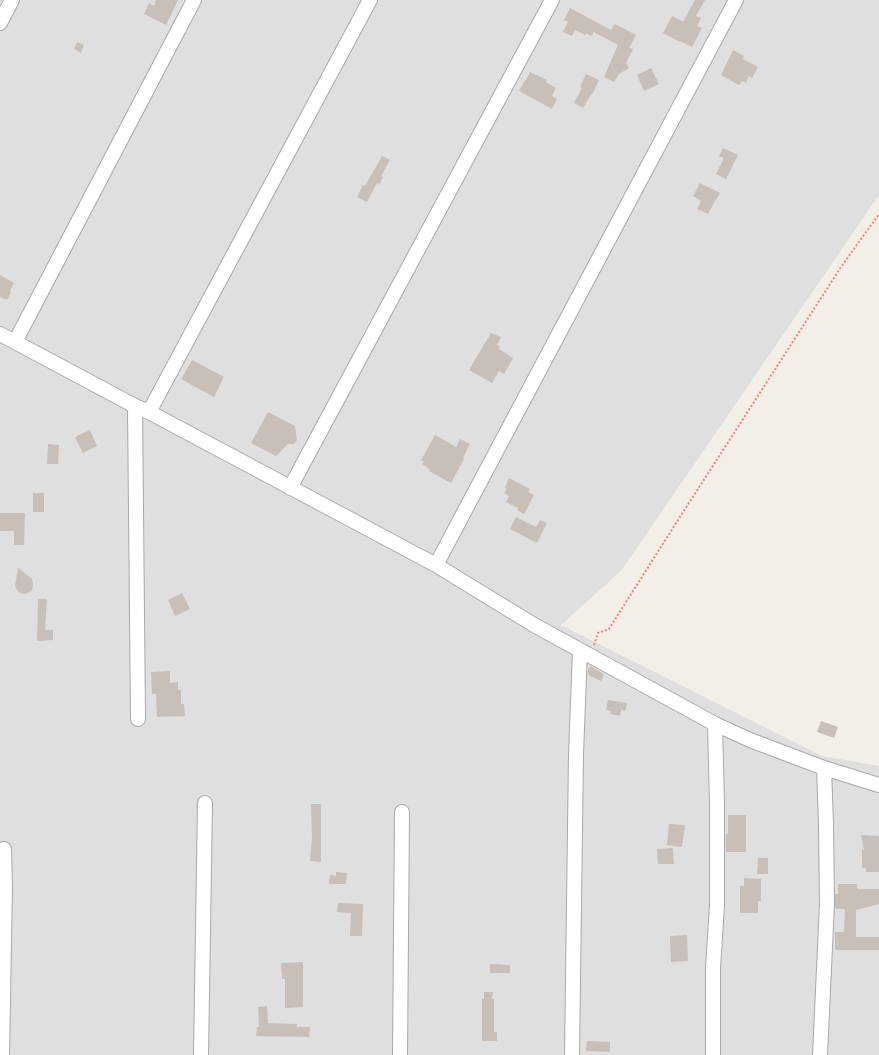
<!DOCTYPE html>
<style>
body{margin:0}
canvas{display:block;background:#f2efe9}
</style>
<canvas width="879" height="1055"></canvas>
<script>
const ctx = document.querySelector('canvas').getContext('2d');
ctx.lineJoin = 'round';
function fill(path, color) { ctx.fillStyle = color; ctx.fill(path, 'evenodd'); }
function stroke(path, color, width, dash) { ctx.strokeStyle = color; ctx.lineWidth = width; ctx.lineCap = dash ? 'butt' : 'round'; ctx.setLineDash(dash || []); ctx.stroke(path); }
fill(new Path2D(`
 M0,0H879V195L621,571L561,625L822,756L879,766V1055H0Z`), '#e0dfdf');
fill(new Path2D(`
 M156,0H178L166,25L144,14L149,3L154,6Z
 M695,0H705L696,16L701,18L697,26L702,28L692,47L680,41V42L663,33L672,16L682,21L683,22Z
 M570,8L611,30L615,24L636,35L629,48L633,49L626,63L629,68L619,74L614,82L604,77L618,45L594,32L591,36L586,33L585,35L575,30L572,36L563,32L568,22L564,20Z
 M77,42L84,45L81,53L74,49Z
 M733,50L744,56L743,59L758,67L752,78L749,76L746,83L742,81L739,85L721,75Z
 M651,68L659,84L644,91L637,75Z
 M530,72L547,80L546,82L556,88L552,96L557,99L552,109L519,91L525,80H526Z
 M586,74L599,80L593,93H592L583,108L574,103L582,88L580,87Z
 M723,148L738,155L726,179L716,174L724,158L719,156Z
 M382,156L390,160L381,176L383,177L379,185L377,183L367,202L357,197L363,185L365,186Z
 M700,183L720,193L715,201L708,214L697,209L701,201L693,196Z
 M0,275L14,283L10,291L11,292L7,300L0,297Z
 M491,333L501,337L497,345L500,347L499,349L513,358L504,374L499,371L492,383L469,370Z
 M192,360L224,377L214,397L181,379Z
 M268,412L295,426L297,441L294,444H288L276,456L251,443Z
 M90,430L97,446L83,453L75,437Z
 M435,435L456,447L460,439L470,444L463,458L464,459L451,483L429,471L430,469L422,464L424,461L421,460Z
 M48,444L59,445L58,464H47Z
 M509,478L530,489L528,492L534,495L524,514L517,510L518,508L506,502L509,496L504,493L507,489L505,488Z
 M33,493H44V512H33Z
 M0,513H25L24,545H14V531H0Z
 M516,517L536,527L540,520L547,523L537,543L510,529Z
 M18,568L32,579L33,584L32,591L25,594L20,593L17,590L15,586Z
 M182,593L190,609L175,616L168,600Z
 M38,599H47L45,630H53V640L37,641Z
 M590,666L604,674L601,681L588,675V670Z
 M170,671V683L178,682V690H181V704H184L185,716L157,717L156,694H152L151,672Z
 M608,700L627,703L625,711L621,710L620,716L610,714L611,711L606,710Z
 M821,721L838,727L834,738L817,732Z
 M311,804H321V862L310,861L312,837Z
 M728,815H746V852H726V834H728Z
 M669,824L685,825L682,847L667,845Z
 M861,835L879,836V872H866V868H862V850H864Z
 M673,848L674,864H658L657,849Z
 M758,858H768V874H757Z
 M336,872L347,873L346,884H329L330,875L336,876Z
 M744,878L761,879V901H758V913H740V886H744Z
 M838,884H857V889H879V904L856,910V937H879V950H835V932H844L845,909H836L835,906V894H838Z
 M338,903L363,904L362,936H350L351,913L337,912Z
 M687,935L688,961L671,962L670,936Z
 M303,962V1007L285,1008V979H282L281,963Z
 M490,964L510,965V973H490Z
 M484,992H493L492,999H494V1032H497V1041H482V999H484Z
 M267,1006L268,1023L297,1024V1027H310L309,1037L256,1036L257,1027H259L258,1007Z
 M587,1041L610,1042V1052L586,1051Z`), '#c7bfb8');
const minor = new Path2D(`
 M0,23L12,0
 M0,334L135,406L149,412L436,565L534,625L715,724L750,740L824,768L879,785
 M15,342L194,0
 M135,406L138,719
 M149,412L370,0
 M290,488L552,0
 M436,565L736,0
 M2,1055L5,886L4,849
 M201,1055L205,803
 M400,1055L402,812
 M572,1055L576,754L580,650
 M713,1055V968L717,906V804L715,724
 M820,1055L827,904L826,824L824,768`);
stroke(minor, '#a9a9a9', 16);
stroke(new Path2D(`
 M594,645L598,633L609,629L678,520L841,267L879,214`), '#fa8072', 2, [2, 2]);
stroke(minor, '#fff', 14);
</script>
